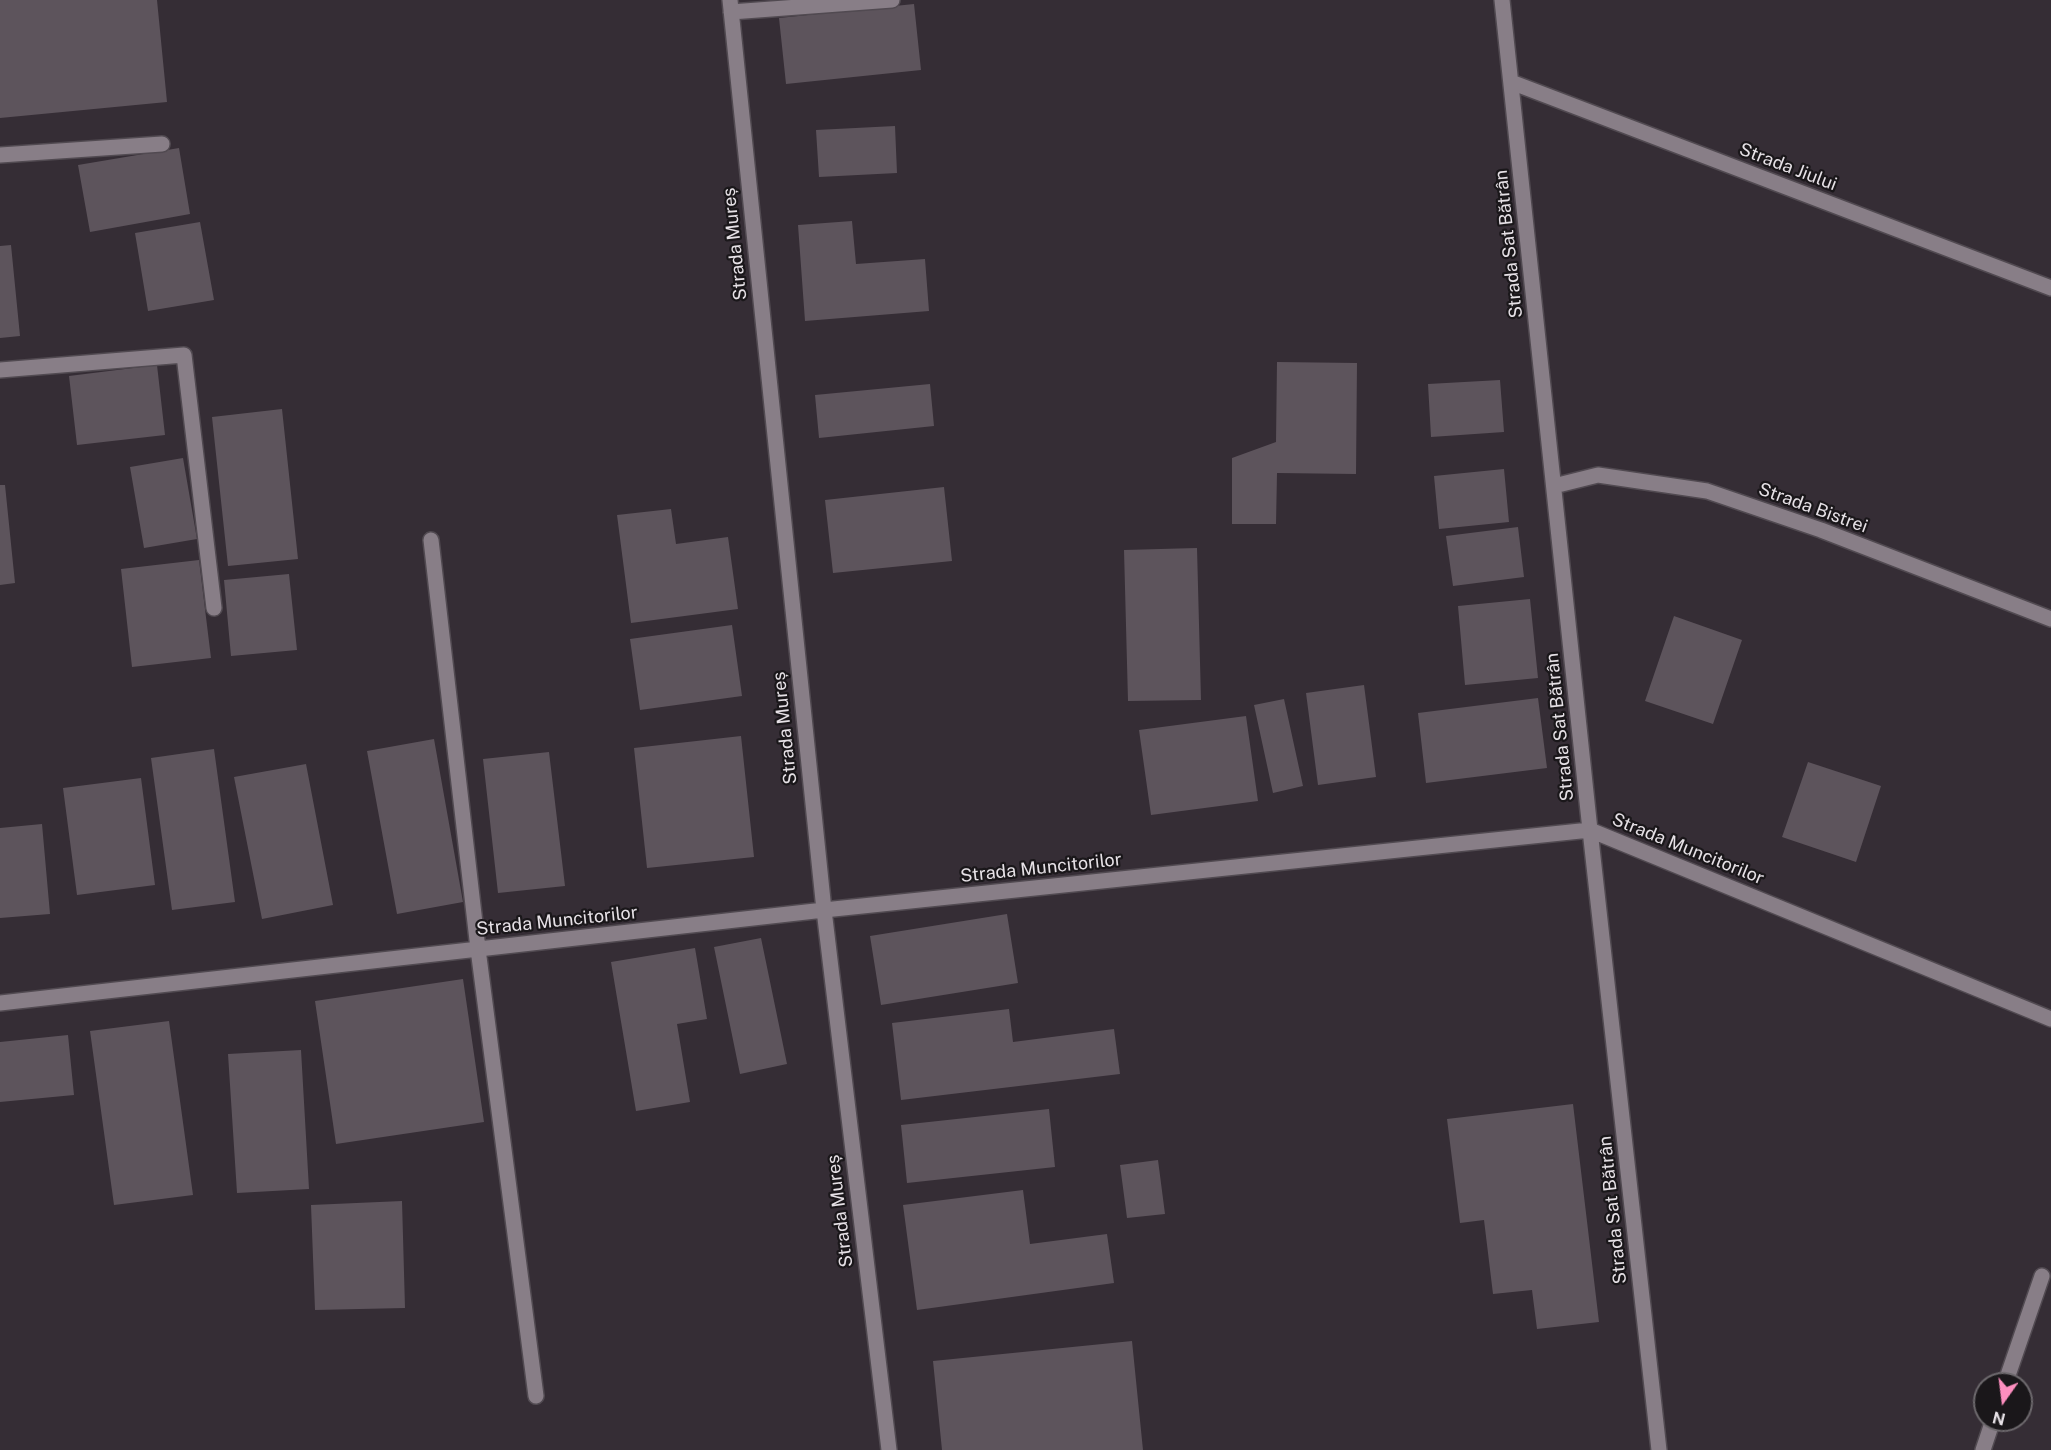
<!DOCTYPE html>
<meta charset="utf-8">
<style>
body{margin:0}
#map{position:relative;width:2051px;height:1450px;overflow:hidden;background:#352d35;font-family:"Public Sans",sans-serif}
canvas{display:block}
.north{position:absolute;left:1973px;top:1372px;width:60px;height:60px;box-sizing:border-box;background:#1a171a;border:2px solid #6c686c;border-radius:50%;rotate:194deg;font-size:16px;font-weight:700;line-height:24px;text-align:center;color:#e6e1e6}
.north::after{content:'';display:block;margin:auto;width:21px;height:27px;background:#fd8ebf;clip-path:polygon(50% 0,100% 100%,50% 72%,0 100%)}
</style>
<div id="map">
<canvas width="2051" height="1450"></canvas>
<div class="north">N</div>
</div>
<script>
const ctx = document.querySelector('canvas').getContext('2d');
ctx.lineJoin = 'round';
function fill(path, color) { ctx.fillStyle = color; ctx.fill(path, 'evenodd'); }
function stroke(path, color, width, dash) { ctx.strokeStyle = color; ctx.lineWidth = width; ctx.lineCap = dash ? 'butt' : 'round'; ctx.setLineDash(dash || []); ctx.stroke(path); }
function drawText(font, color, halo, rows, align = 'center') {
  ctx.font = font + ' "Public Sans",sans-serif'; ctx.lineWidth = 4.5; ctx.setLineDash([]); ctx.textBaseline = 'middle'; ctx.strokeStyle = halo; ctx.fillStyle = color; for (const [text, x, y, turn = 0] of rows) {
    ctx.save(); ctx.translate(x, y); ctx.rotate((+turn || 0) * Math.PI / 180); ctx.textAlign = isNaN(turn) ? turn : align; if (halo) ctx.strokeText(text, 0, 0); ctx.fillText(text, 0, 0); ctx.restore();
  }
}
fill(new Path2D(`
 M0,0H157L167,102L0,118Z
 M914,4L921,70L786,84L779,18Z
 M895,126L897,173L819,177L816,130Z
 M179,148L190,214L90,232L78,165Z
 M852,221L856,264L925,259L929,311L805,321L798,225Z
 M200,222L214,300L148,311L135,233Z
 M11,245L20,336L0,338V246Z
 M1277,362L1357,363L1356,474L1277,473L1276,524H1232V458L1276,442Z
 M157,365L165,435L77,445L69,376Z
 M1500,380L1504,432L1431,437L1428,384Z
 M930,384L934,426L819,438L815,395Z
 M282,409L298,559L228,566L212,417Z
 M183,458L197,539L144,548L130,467Z
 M1504,469L1509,522L1439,529L1434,476Z
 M0,485H5L15,583L0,585Z
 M944,487L952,561L833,573L825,500Z
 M671,509L676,544L728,537L738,609L631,623L617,515Z
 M1518,527L1524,577L1453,586L1446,536Z
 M1197,548L1201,700L1128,701L1124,550Z
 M199,560L211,658L132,667L121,569Z
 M289,574L297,650L231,656L224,580Z
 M1530,599L1538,678L1465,685L1458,606Z
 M1674,616L1742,640L1713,724L1645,701Z
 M732,625L742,696L640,710L630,639Z
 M1364,685L1376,777L1318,785L1306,693Z
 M1538,698L1547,768L1426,783L1418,713Z
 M1284,699L1303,786L1273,793L1254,705Z
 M1246,716L1258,801L1151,815L1139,730Z
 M741,736L754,857L647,868L634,748Z
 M434,739L463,902L397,914L367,751Z
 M214,749L235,902L172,910L151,758Z
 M549,752L565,886L498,893L483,759Z
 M1808,762L1881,786L1856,862L1782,837Z
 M306,764L333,905L262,919L234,777Z
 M141,778L155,885L77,895L63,788Z
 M42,824L50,914L0,918V828Z
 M1007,914L1018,983L881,1005L870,936Z
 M761,938L787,1064L740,1074L714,947Z
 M695,948L707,1019L677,1024L690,1102L636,1111L611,962Z
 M463,979L484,1122L336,1144L315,1001Z
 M1009,1009L1013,1042L1114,1029L1120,1074L901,1100L892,1023Z
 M169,1021L193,1195L114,1205L90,1031Z
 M68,1035L74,1095L0,1102V1042Z
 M301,1050L309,1189L237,1193L228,1054Z
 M1573,1104L1599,1322L1537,1329L1532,1290L1493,1294L1484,1220L1460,1223L1447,1119Z
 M1049,1109L1055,1167L907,1183L901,1125Z
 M1158,1160L1165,1214L1127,1218L1120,1165Z
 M1023,1190L1030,1244L1107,1234L1114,1283L917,1310L903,1205Z
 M402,1201L405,1308L315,1310L311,1205Z
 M1132,1341L1143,1450H942L933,1361Z`), '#5d545c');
const minor = new Path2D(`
 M730,0L824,910L889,1450
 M1502,0L1590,830L1659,1450
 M731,12L892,0
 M1511,82L2051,288
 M0,155L162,144
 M0,370L184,355L214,608
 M1554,486L1598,475L1707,491L1821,530L2051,619
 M431,540L478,949L536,1396
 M0,1003L824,910L1590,830L2051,1019
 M2005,1384L2042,1276
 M1983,1450L1993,1420`);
stroke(minor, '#514a51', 18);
stroke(minor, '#887e87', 15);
drawText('18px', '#e6e1e6', '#1a171a', [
 ["Strada Jiului",1788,167,21],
 ["Strada Mureș",735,244,-96],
 ["Strada Sat Bătrân",1509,244,-96],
 ["Strada Bistrei",1813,508,20],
 ["Strada Sat Bătrân",1560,727,-96],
 ["Strada Mureș",785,728,-96],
 ["Strada Muncitorilor",1688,849,22],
 ["Strada Muncitorilor",1041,868,-6],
 ["Strada Muncitorilor",557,921,-6],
 ["Strada Sat Bătrân",1613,1210,-96],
 ["Strada Mureș",840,1211,-97]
]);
</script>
